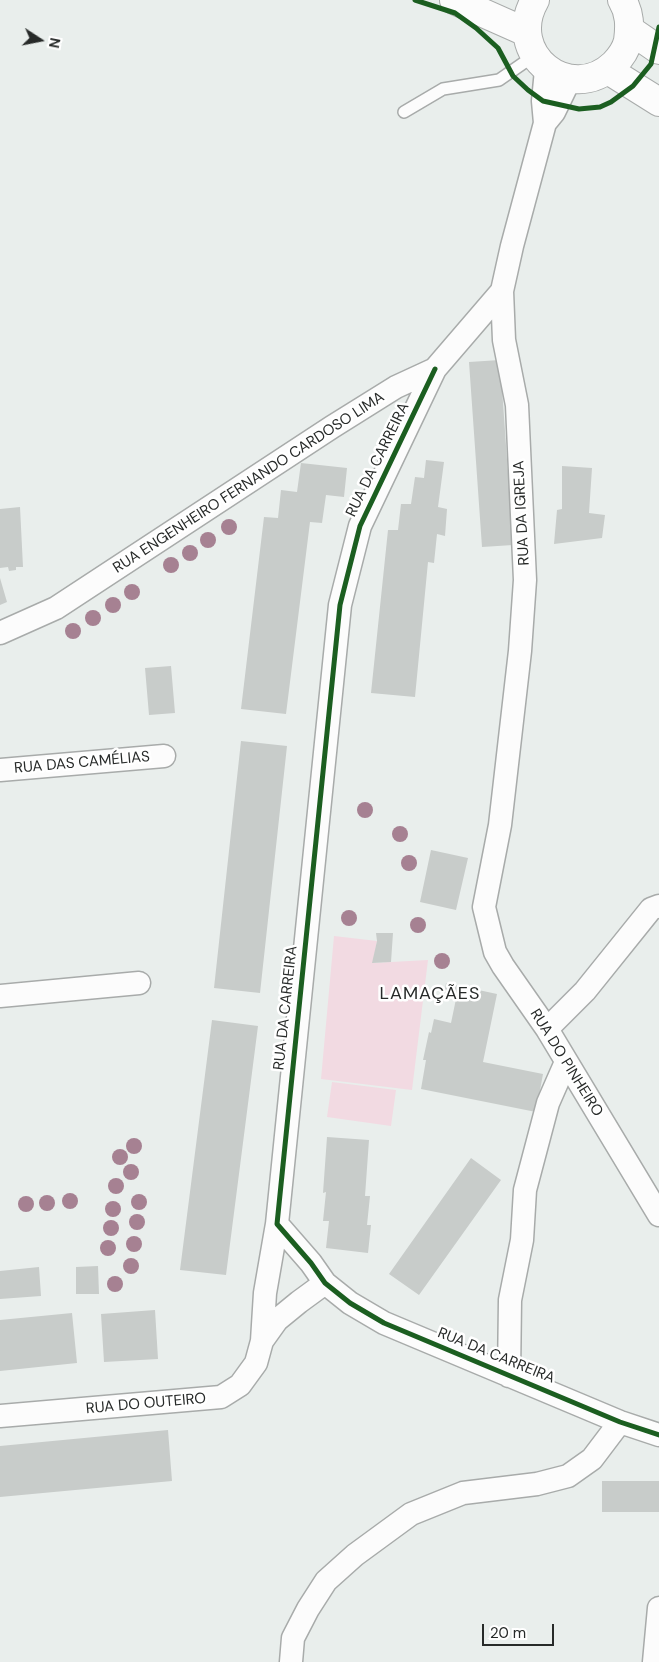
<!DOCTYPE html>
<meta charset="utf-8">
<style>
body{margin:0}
#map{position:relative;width:659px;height:1662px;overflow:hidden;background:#e9eeec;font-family:"DM Sans",sans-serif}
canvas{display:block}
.north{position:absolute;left:15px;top:15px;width:50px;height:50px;-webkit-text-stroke:4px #fff;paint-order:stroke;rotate:101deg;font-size:14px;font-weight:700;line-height:20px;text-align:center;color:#272a29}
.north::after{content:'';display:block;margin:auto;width:18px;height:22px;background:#272a29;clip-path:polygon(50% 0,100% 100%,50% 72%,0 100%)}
.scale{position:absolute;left:482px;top:1624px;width:72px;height:22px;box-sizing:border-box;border:2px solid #272a29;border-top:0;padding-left:6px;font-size:15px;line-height:18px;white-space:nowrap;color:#272a29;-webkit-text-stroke:4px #fff;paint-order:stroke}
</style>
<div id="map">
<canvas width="659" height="1662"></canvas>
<div class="north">N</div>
<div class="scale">20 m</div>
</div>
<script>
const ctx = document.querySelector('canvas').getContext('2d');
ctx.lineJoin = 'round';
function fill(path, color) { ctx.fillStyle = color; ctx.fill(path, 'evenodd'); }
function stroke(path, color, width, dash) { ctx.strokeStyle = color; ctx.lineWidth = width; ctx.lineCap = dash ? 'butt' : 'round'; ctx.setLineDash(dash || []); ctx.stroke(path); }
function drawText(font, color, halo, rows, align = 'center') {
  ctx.font = font + ' "DM Sans",sans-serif'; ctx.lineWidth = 5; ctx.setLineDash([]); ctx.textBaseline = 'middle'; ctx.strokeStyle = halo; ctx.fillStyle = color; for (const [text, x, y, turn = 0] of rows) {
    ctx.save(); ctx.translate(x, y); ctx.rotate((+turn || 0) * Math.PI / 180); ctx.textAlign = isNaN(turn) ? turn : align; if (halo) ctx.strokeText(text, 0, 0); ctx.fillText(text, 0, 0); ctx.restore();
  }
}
fill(new Path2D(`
 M334,936L377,941L373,963L428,960L412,1090L321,1079Z
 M332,1082L396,1090L391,1126L327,1117Z`), '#f2dae2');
fill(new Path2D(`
 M500,360L513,545L482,547L469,362Z
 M426,460L444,462L438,507L447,509L445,536L437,534L434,563L428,562L415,697L371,693L388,530H398L401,504H411L415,477L424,478Z
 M301,463L347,468L344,497L326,495L322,523L310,522L286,714L241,709L264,517L278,518L281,490L297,492Z
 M562,466L592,468L589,513L605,515L602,538L554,544L557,510L562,509Z
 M20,507L23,567H16V570L9,571L8,567L0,568V509Z
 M0,578L7,602L0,605Z
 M171,666L175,713L149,715L145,668Z
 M241,741L287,746L260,993L214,988Z
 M431,850L468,858L456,910L420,902Z
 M376,933H393L391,962L372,963L377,941Z
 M446,983L497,994L483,1062L543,1074L536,1112L421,1089L426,1060H423L429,1032L431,1033L434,1019L451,1023L456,999L444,996Z
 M212,1020L258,1026L226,1275L180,1270Z
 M327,1137L369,1140L365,1196H370L367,1225H371L368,1253L326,1248L329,1221H323L326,1192L323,1193Z
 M471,1158L501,1180L419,1295L389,1274Z
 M98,1266L99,1294H76V1267Z
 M39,1267L41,1296L0,1299V1271Z
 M155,1310L158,1359L104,1362L101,1314Z
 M72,1313L77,1363L0,1371V1320Z
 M168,1430L172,1481L0,1497V1446Z
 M602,1481H659V1512H602Z`), '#c8ccca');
const service = new Path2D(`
 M404,112L443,89L499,80L535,55`);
const minor = new Path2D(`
 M546,70L543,101L545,123L512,246L502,291L504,340L517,405L525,580L520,651L500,825L484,907L495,952L503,966L547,1029L659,1215
 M545,123L554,112L570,79
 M435,369L360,526L340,605L277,1224L311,1263L325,1283L350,1303L384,1323L620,1422L659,1435
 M0,633L56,608L332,427L396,387L435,369L502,291
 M0,770L164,756
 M0,996L139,983
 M547,1029L585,991L651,909L659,906
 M262,1341L277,1320L299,1302L325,1283
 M509,1376L510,1300L522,1240L525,1190L548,1103L566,1062
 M0,1416L221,1397L240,1385L256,1363L262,1341L265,1293L277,1224
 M291,1662L293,1638L308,1609L326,1581L355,1555L411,1514L463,1493L537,1484L568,1476L592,1459L620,1422
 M654,1662L659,1608`);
const secondary = new Path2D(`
 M454,0L526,32
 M535,0C504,54 570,106 614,64C620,58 626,49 628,41C630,26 630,13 622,0
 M630,30L659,50
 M608,70L659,102`);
stroke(service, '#a8abaa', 14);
stroke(minor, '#a8abaa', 25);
stroke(secondary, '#a8abaa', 30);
stroke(service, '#fcfcfc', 11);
stroke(minor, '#fcfcfc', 22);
stroke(secondary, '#fcfcfc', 28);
stroke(new Path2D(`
 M415,0L455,13L476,28L498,48L513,76L528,90L543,101L579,109L600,107L611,102L633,86L651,64L659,27
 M435,369L360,526L340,605L277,1224L311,1263L325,1283L350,1303L384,1323L620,1422L659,1435`), '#1b5e20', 5);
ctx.fillStyle = '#a68192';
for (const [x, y] of [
 [229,527],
 [208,540],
 [190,553],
 [171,565],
 [132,592],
 [113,605],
 [93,618],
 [73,631],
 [365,810],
 [400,834],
 [409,863],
 [349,918],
 [418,925],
 [442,961],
 [134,1146],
 [120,1157],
 [131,1172],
 [116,1186],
 [70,1201],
 [139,1202],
 [47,1203],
 [26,1204],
 [113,1209],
 [137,1222],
 [111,1228],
 [134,1244],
 [108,1248],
 [131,1266],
 [115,1284]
]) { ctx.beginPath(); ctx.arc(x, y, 8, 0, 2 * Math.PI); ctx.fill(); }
drawText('15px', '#272a29', '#fff', [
 ["RUA DA CARREIRA",378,460,-64],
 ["RUA ENGENHEIRO FERNANDO CARDOSO LIMA",249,483,-33],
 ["RUA DA IGREJA",522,513,-93],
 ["RUA DAS CAMÉLIAS",82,763,-5],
 ["RUA DA CARREIRA",286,1008,-84],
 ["RUA DO PINHEIRO",566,1063,58],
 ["RUA DA CARREIRA",496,1356,22],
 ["RUA DO OUTEIRO",146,1404,-5]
]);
ctx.letterSpacing = '1px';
drawText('18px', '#272a29', '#fff', [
 ["LAMAÇÃES",430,994]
]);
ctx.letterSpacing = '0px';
</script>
